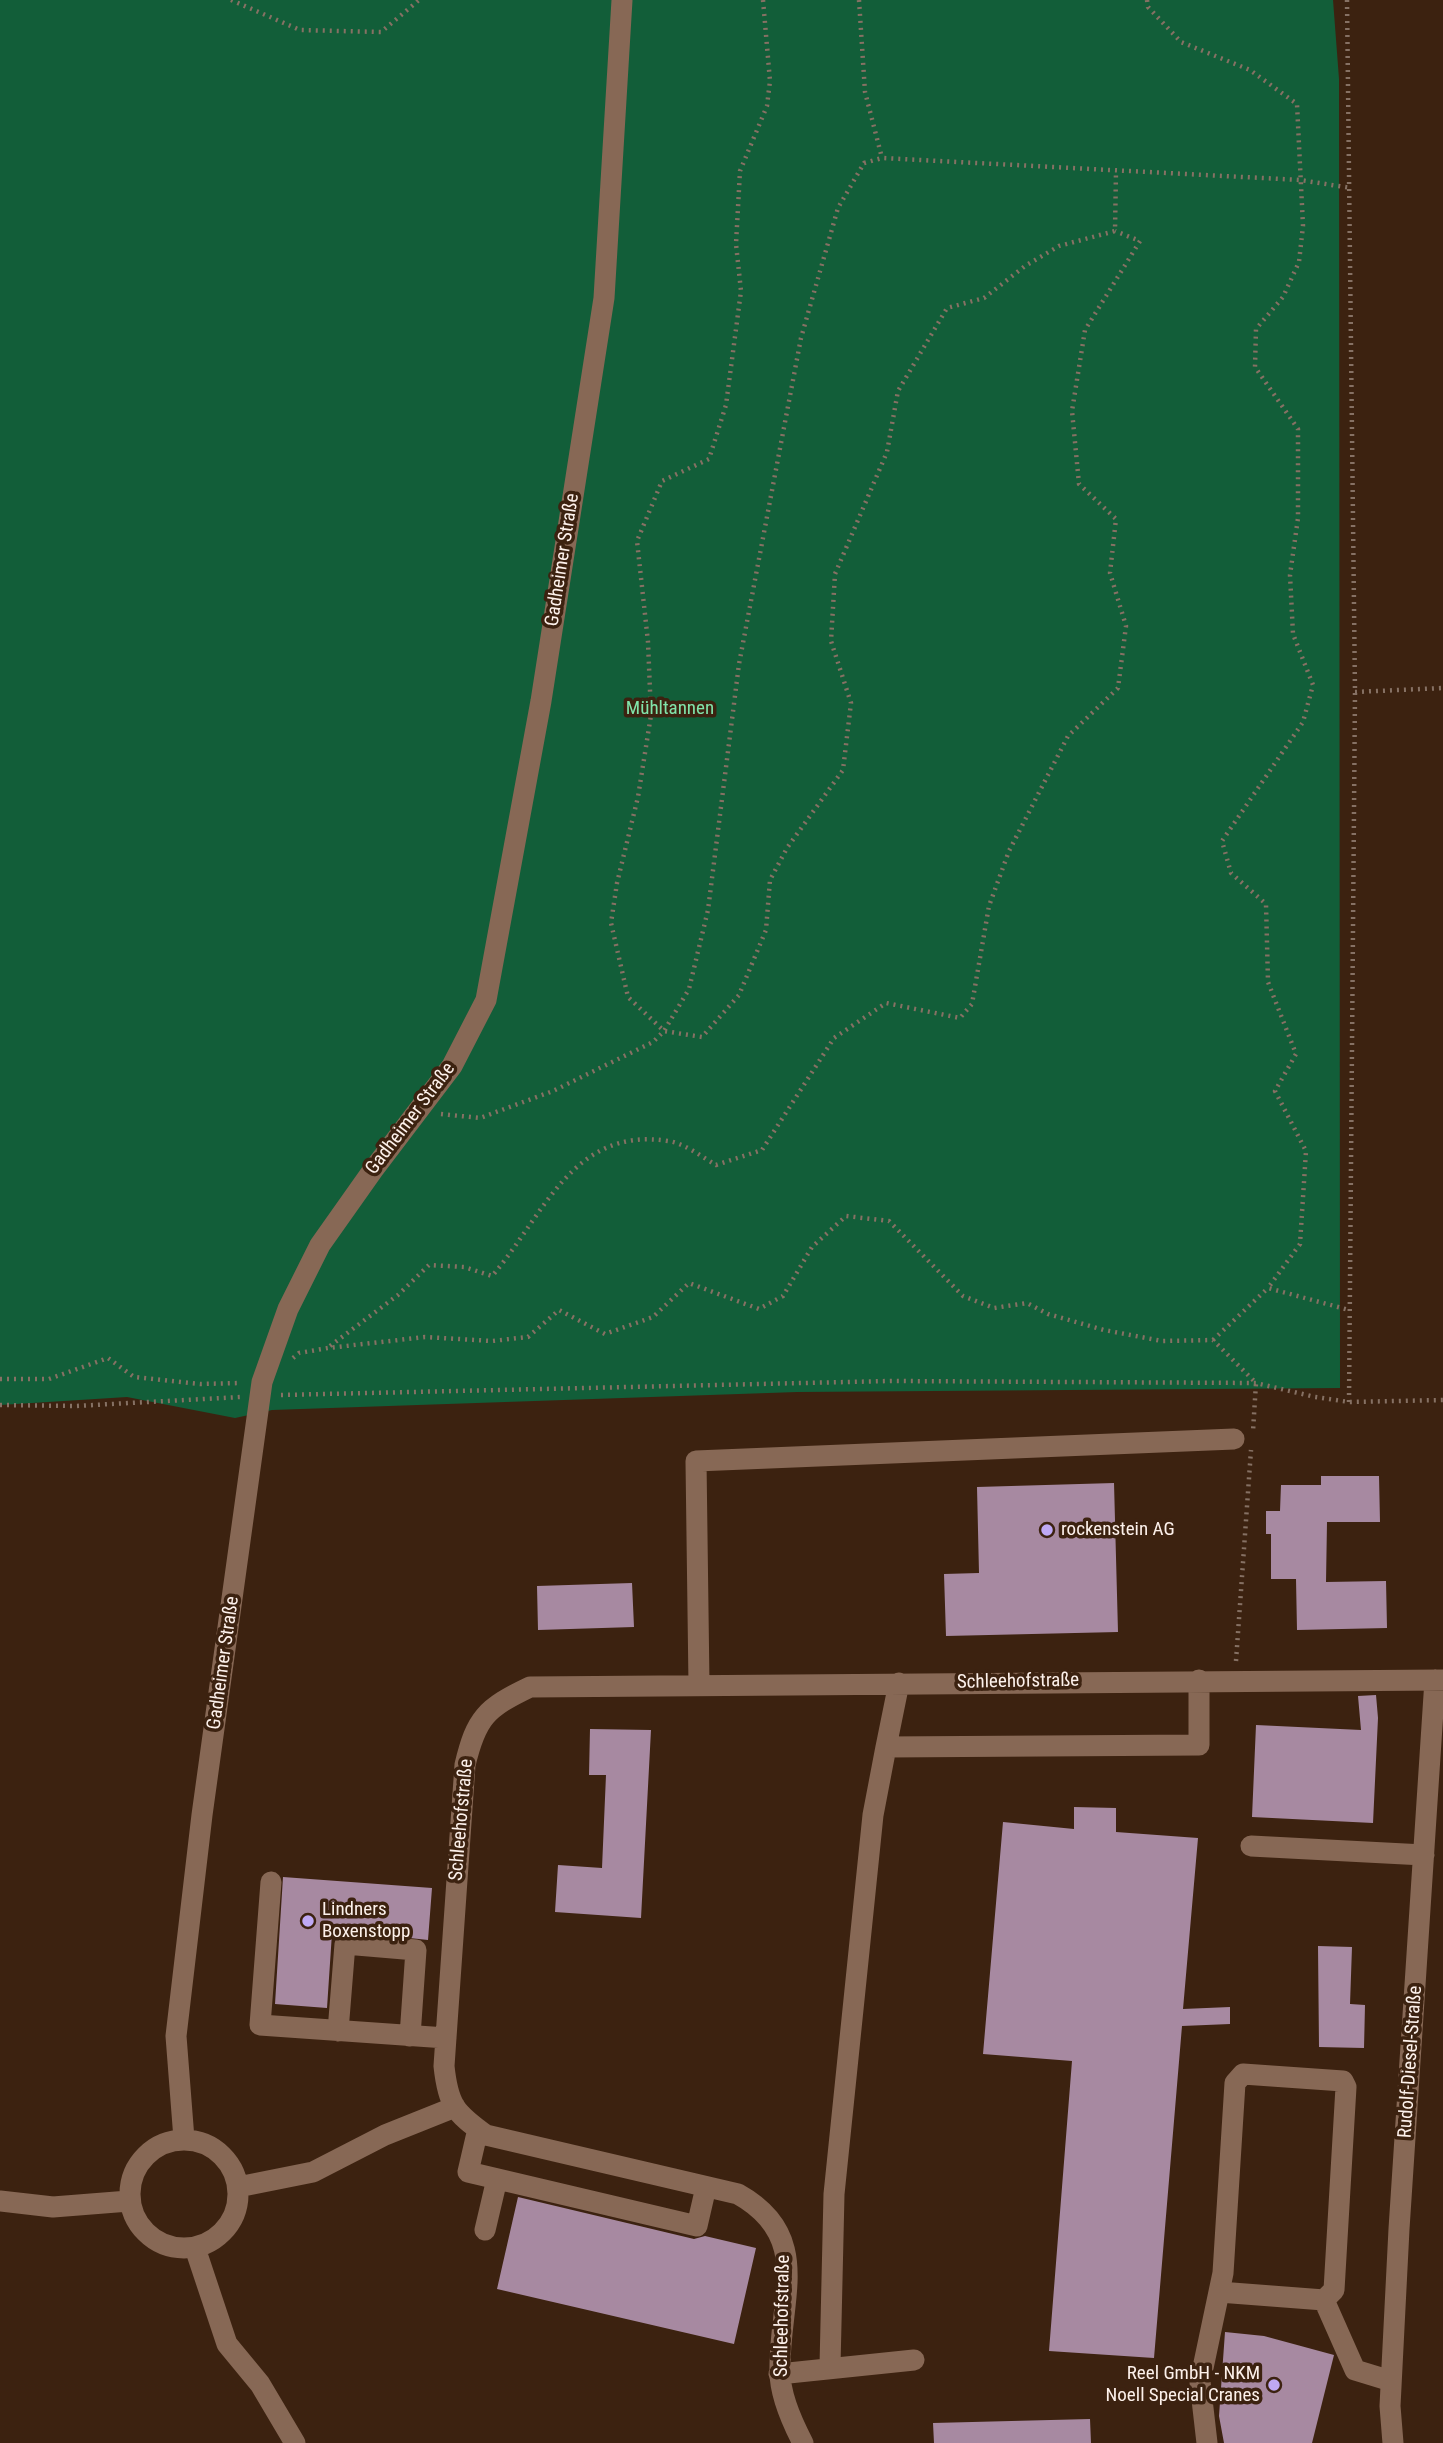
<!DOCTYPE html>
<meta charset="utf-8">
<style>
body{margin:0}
canvas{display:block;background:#3c2210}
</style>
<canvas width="1443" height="2443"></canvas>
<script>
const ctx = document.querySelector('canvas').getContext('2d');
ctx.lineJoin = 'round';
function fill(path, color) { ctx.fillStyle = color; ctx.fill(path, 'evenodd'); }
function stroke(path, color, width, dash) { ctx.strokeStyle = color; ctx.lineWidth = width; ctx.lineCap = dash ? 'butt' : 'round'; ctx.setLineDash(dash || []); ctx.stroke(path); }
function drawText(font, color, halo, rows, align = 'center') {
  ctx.font = font + ' "Roboto Condensed",sans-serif'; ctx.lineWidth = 7; ctx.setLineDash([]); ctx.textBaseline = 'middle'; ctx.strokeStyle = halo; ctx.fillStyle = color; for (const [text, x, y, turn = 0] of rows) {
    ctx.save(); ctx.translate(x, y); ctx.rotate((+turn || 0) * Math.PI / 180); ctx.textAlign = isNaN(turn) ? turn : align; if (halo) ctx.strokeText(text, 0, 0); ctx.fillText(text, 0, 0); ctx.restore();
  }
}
fill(new Path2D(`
 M0,0H1333L1339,79L1340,1388L797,1392L272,1410L235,1418L127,1397L0,1405Z`), '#125e39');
fill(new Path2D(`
 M1321,1476H1379L1380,1522H1327L1326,1582L1386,1581L1387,1628L1297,1630L1296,1579H1271V1534H1266V1511H1280L1281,1485H1321Z
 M1114,1483L1118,1632L946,1636L944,1574L979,1573L977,1487Z
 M632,1583L634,1627L538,1630L537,1586Z
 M1376,1695L1378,1718L1373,1823L1252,1817L1256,1725L1361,1730L1358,1696Z
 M590,1729L651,1730L641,1918L555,1912L558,1865L602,1868L606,1775H589Z
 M1074,1807L1116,1808V1832L1198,1838L1183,2009L1230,2007V2024L1182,2026L1154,2358L1049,2351L1072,2061L983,2054L1003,1822L1074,1829Z
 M283,1877L432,1888L428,1940L346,1931L332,1933L327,2008L275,2004Z
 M1318,1946L1352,1947L1350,2004L1365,2005L1364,2048L1319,2047Z
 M518,2197L694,2239L705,2236L756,2248L734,2344L497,2289Z
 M1225,2332L1264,2336L1334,2355L1312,2443H1224L1219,2416Z
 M1090,2419L1091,2443H934L933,2423Z`), '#a789a1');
stroke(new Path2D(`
 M231,0L300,30L381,32L419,0
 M763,0L770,81L767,106L740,171L736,244L741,291L726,405L709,459L662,481L637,541L648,642L651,715L638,797L617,883L611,923L628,997L664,1031L702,1037L739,995L766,930L770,880L787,848L843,770L851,703L831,641L835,574L887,452L898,391L947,308L984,298L1025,266L1059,246L1115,231L1116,171
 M859,0L865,92L882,158
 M1147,0L1148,7L1181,42L1250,70L1297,104L1303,226L1299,262L1283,297L1256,329L1255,367L1298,429V518L1290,575L1293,634L1313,685L1303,722L1222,841L1231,873L1266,904L1268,982L1296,1054L1275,1091L1306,1151L1300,1244L1268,1288L1349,1310
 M1347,0L1355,692L1349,1402
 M1355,692L1443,688
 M441,1114L480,1118L553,1091L653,1042L664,1031L689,989L708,910L739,664L801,338L838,208L864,163L882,158L1300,180L1351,188
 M1213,1340L1268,1288
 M330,1346L398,1295L429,1265L464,1267L492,1276C544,1216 572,1126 668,1141C684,1143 702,1157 716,1165L762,1150L834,1038L886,1003L960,1018L972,1004L989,906L1009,851L1068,736L1118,688L1126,626L1110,573L1116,519L1079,484L1072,411L1085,330L1140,241L1115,231
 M293,1358L299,1353L328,1348L425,1337L492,1341L528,1337L559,1310L605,1334L653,1317L689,1283L759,1309L783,1296L812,1247L846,1216L889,1221L963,1296L994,1308L1027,1303L1048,1314L1104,1330L1162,1341L1213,1340L1256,1383L1253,1431
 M0,1379H49L108,1358L134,1377L200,1384L241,1383
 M281,1395L890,1381L1256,1383L1315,1397L1349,1402L1443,1400
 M0,1405L75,1406L240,1397
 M1236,1661L1251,1450`), '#867164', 4.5, [2, 5]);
stroke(new Path2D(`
 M899,1683L886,1747L1199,1745V1680
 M699,1685L696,1461L1234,1439
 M1251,1846L1424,1855
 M271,1882L260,2025L446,2038
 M338,2031L345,1944L416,1950L410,2036
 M478,2129L468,2172L697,2226L706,2187
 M184,2139L176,2036L202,1815L262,1382L288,1309L320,1245L373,1170L452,1066L486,1000L541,701L604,298L622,0
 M130 2194a54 54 0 1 1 108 0a54 54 0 1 1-108 0Z
 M238,2187L313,2172L385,2135L455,2107
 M0,2201L53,2207L129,2201
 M485,2230L497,2179
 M195,2248L227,2344L260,2384L295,2443
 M1324,2300L1355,2370L1391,2381
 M830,2366L834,2194L873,1815L886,1747
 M779,2374L914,2360
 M803,2443C792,2422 780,2396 780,2372C778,2301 815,2237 738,2194L486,2135C455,2113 448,2105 444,2066L465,1765C476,1718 486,1708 530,1687L1443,1680
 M1207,2443L1200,2382L1223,2273L1235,2083L1243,2074L1343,2081L1346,2087L1334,2290L1324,2300L1219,2292
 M1393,2443L1390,2406L1399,2229L1435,1680`), '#876855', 21);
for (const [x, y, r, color] of [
 [1047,1530,7,"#bfa9f4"],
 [308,1921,7,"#bfa9f4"],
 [1274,2385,7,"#bfa9f4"]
]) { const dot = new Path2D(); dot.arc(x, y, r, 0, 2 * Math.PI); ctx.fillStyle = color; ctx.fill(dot); stroke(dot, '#3c2210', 2.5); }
drawText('19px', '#fdf1eb', '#3c2210', [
 ["Gadheimer Straße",563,560,-81],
 ["Gadheimer Straße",411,1119,-53],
 ["Gadheimer Straße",224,1663,-82],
 ["Schleehofstraße",1018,1682,-1],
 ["Schleehofstraße",462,1820,-85],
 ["Rudolf-Diesel-Straße",1411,2062,-86],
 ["Schleehofstraße",783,2316,-89]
]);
drawText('19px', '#81e4aa', '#3c2210', [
 ["Mühltannen",670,709]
]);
drawText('19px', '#fdf1eb', '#3c2210', [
 ["rockenstein AG",1061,1530],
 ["Lindners",322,1910],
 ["Boxenstopp",322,1932],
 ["Reel GmbH - NKM",1260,2374,"right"],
 ["Noell Special Cranes",1260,2396,"right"]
], 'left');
</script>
